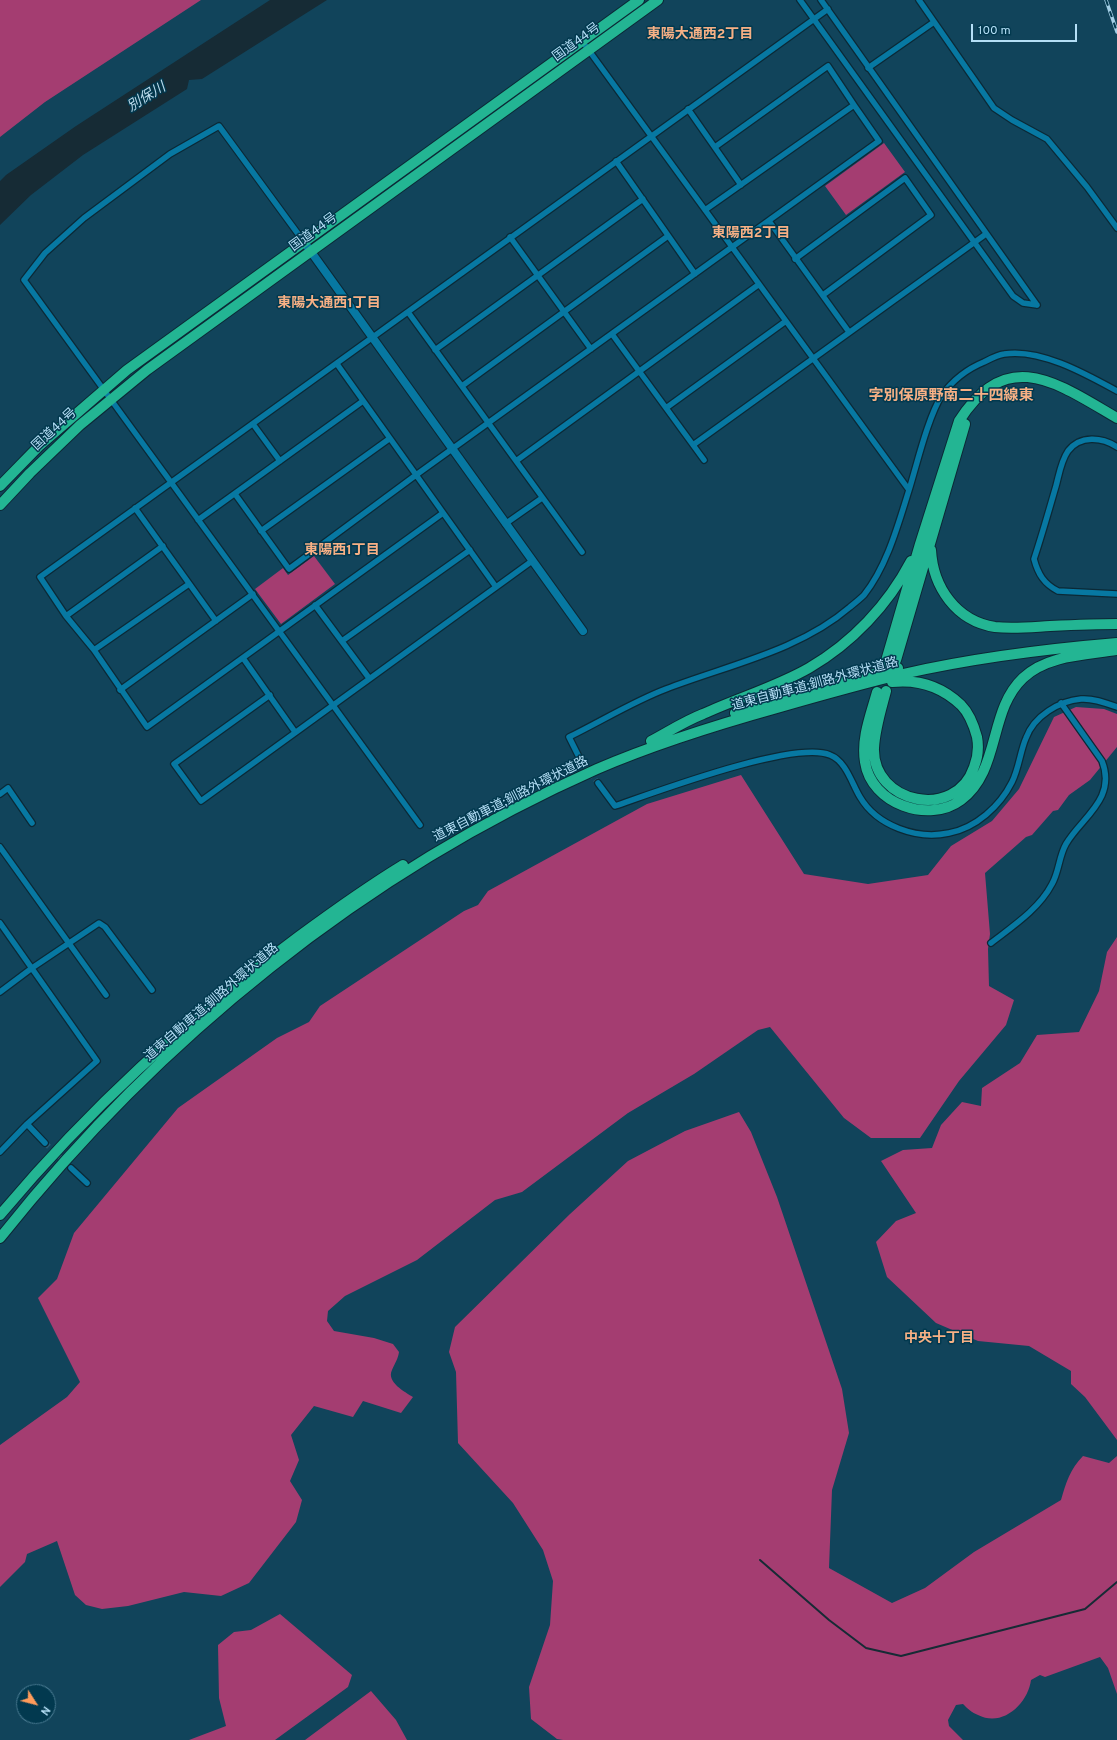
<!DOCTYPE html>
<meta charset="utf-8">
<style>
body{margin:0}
#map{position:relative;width:1117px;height:1740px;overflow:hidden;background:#11445b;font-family:Overpass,sans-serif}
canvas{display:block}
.north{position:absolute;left:16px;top:1684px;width:40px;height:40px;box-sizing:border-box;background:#02394f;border:1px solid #4a7b92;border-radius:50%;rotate:126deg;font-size:11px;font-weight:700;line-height:16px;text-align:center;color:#b5dff6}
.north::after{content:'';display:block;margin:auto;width:14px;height:18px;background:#ff9b5a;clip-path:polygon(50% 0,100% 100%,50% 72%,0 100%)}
.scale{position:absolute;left:971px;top:24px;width:106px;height:18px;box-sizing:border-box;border:2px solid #b5dff6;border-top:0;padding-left:5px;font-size:12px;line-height:14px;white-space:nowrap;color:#b5dff6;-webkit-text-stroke:3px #02394f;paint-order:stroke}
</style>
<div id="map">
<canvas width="1117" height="1740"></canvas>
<div class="north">N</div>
<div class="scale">100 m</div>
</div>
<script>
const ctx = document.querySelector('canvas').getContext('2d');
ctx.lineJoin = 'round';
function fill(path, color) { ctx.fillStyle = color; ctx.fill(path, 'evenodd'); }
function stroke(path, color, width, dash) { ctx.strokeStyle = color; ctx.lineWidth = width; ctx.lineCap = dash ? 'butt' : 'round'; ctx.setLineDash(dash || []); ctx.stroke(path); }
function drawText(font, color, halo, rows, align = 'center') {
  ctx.font = font + ' Overpass,"Noto Sans JP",sans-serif'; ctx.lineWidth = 3; ctx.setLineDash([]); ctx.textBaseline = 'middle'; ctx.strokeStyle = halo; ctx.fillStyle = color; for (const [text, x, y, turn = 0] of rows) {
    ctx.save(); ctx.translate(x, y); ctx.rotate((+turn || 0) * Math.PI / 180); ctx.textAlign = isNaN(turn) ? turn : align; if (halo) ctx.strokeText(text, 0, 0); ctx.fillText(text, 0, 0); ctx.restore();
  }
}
fill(new Path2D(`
 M0,0H201L45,102L0,137Z
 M884,143L905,172L846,215L825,186Z
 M314,556L335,584L281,624L255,589L283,568L288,575Z
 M1076,707L1104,709L1117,714V747L1090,780L1069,795L1058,810L1053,811L1032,835L1026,837L985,873L990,934L988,949L989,986L1014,1000L1006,1025L959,1081L920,1138H871L844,1118L770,1027L758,1030L694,1074L628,1113L522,1192L495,1200L417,1260L345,1296L328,1311L327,1321L334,1331L374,1338L393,1344L399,1352C398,1359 395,1363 392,1370C386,1382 405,1392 413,1397L401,1413L363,1401L353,1417L314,1406L291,1435L299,1460L290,1481L302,1500L296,1522L249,1583L221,1596L184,1592L128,1606L102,1609L86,1605L75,1595L57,1541L27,1554L25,1562L0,1587V1445L67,1397L80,1382L38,1298L57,1279L74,1233L178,1108L277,1038L309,1022L320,1006L464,911L478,905L488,891L647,804L741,775L804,874L868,884L928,875L951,846L992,821L1019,789L1054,717Z
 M1117,937V1440L1085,1397L1071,1384V1371L1029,1346L978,1341L936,1323L887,1277L876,1242L896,1221L916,1213L881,1161L903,1150L932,1148L941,1125L962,1102L981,1106L982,1088L1020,1063L1037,1035L1079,1032L1099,991L1107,952Z
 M739,1112L751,1132L777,1197L842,1389L849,1433L832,1490L829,1568L892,1603L925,1588L974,1552L1061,1500C1066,1483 1070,1469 1083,1456L1109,1463L1117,1456V1694L1108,1668L1100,1657L1045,1677L1040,1675L1031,1680C1028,1703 1003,1728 978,1715C972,1713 967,1708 963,1704L956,1705L948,1720L949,1726L963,1740H563L557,1739L531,1719L529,1687L550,1625L553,1581L543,1550L513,1503L458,1443L456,1372L449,1352L455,1327L570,1214L628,1161L685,1131Z
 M280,1614L352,1675L348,1687L275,1740H189L226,1726L219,1698L218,1645L234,1632L251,1630Z
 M371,1691L396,1720L407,1740H305Z`), '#a43d71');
fill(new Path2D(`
 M270,0H327L202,79L189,80L187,89L83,155L31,195L0,225V181L6,175L76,126Z`), '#162b35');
stroke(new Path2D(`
 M760,1560L829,1620L866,1648L901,1656L1085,1609L1117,1582`), '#162b35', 2);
stroke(new Path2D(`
 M580,759L598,783
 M45,1143L71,1168`), '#2a5b72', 5.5, [5.5, 3]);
const street = new Path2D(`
 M800,0L1013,296L1023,303L1037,305
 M821,0L1037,305
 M919,0L994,108L1012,120L1047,139L1087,187L1117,228
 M868,68L934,22
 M688,109L741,185
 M616,161L695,274
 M705,210L854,105L828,66L715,147
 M769,221L849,332
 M510,237L591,349
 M304,242L219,126L170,154L84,218L45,253L24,280L420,825
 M795,259L905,178L931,215L823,295
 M408,312L582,552
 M612,334L704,460
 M435,350L643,199
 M337,364L496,587
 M462,386L668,236
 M666,408L786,321
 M253,424L280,461
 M693,445L986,234
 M1117,447C1102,437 1080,435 1068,451C1061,461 1059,475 1056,486C1049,510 1042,535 1034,559C1038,574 1044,584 1058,591L1117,594
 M516,461L758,285
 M909,490C917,464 928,417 942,395C953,380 967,369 984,362C990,359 997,355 1004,354C1040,348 1086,374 1117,391
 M235,494L289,569L416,475L879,141L854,105
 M135,508L216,621
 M443,513L147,727L94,650L66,616L40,577L828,9
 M198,520L363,401
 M505,524L542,498
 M261,531L389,439
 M315,605L369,678
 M66,616L163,546
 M342,641L470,550
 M94,650L189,584
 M243,658L295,732
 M120,690L253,594
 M270,695L174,764L201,801L532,561
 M580,759L569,737C600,722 634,701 666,689C728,665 799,651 850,607C855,603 860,599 864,595C887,566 898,525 909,490L582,41
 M598,783L615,806C656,792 794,740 830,755C846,761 852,784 860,797C877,826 917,840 949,833C976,828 1000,806 1012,782C1019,768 1020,752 1026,738C1034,716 1059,701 1081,699C1093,698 1106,703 1117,707
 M0,794L8,788L32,823
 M0,847L106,995
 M0,923L97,1061L27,1124L0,1152
 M991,943C1013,926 1039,909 1052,884C1059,872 1059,856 1066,844C1081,818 1117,799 1102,761L1061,703
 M0,992L32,968L99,923L105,927L152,990
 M27,1124L45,1143
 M71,1168L87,1183`);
const secondary = new Path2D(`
 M304,242L583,631`);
const highway = new Path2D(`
 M0,486L39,446L127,370L639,0
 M0,505L30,473L80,425L147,370L658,0
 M931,550C933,587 956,621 995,627C1013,629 1032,627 1050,626C1072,625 1095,624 1117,624
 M896,660L965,424
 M886,661L920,544L959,421C1007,345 1057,383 1117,418
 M886,691C881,710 875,728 874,748C872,804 956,821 974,767C978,757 979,748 977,737C974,726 970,714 961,705C942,687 919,679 892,682
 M877,692C871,714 861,738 865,762C871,804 929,824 961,800C1001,770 988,711 1023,678C1047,655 1086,655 1117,650
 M735,713L846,681L898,668
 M651,741C668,732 685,721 703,714C738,698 776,687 809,668C852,643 888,605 911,561
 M0,1215C88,1110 188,1018 298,937C332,912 367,887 403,865
 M0,1238C158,1039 364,872 597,769C655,744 716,725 777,708C819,696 861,684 903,674C973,658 1045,649 1117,643`);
stroke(street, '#0b2936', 8);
stroke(secondary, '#0b2936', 10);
stroke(highway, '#0b2936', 12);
stroke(street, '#0778a2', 5.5);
stroke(secondary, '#0778a2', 8);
stroke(highway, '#23b593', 10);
const rail = new Path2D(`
 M1106,0L1117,32`);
stroke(rail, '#a3cee5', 3.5);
stroke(rail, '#02394f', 2, [6]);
drawText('13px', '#b5dff6', '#02394f', [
 ["国道44号",577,43,-36],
 ["国道44号",314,233,-36],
 ["国道44号",55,430,-43],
 ["道東自動車道;釧路外環状道路",815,685,-15],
 ["道東自動車道;釧路外環状道路",511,800,-27],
 ["道東自動車道;釧路外環状道路",212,1003,-41]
]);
drawText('bold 14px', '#f6b085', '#02394f', [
 ["東陽大通西2丁目",700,35],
 ["東陽西2丁目",751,234],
 ["東陽大通西1丁目",329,304],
 ["東陽西1丁目",342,551],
 ["中央十丁目",939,1339]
]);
drawText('italic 14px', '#bedced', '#02394f', [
 ["別保川",147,98,-32]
]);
drawText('bold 15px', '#f6b085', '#02394f', [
 ["字別保原野南二十四線東",951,397]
]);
</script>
